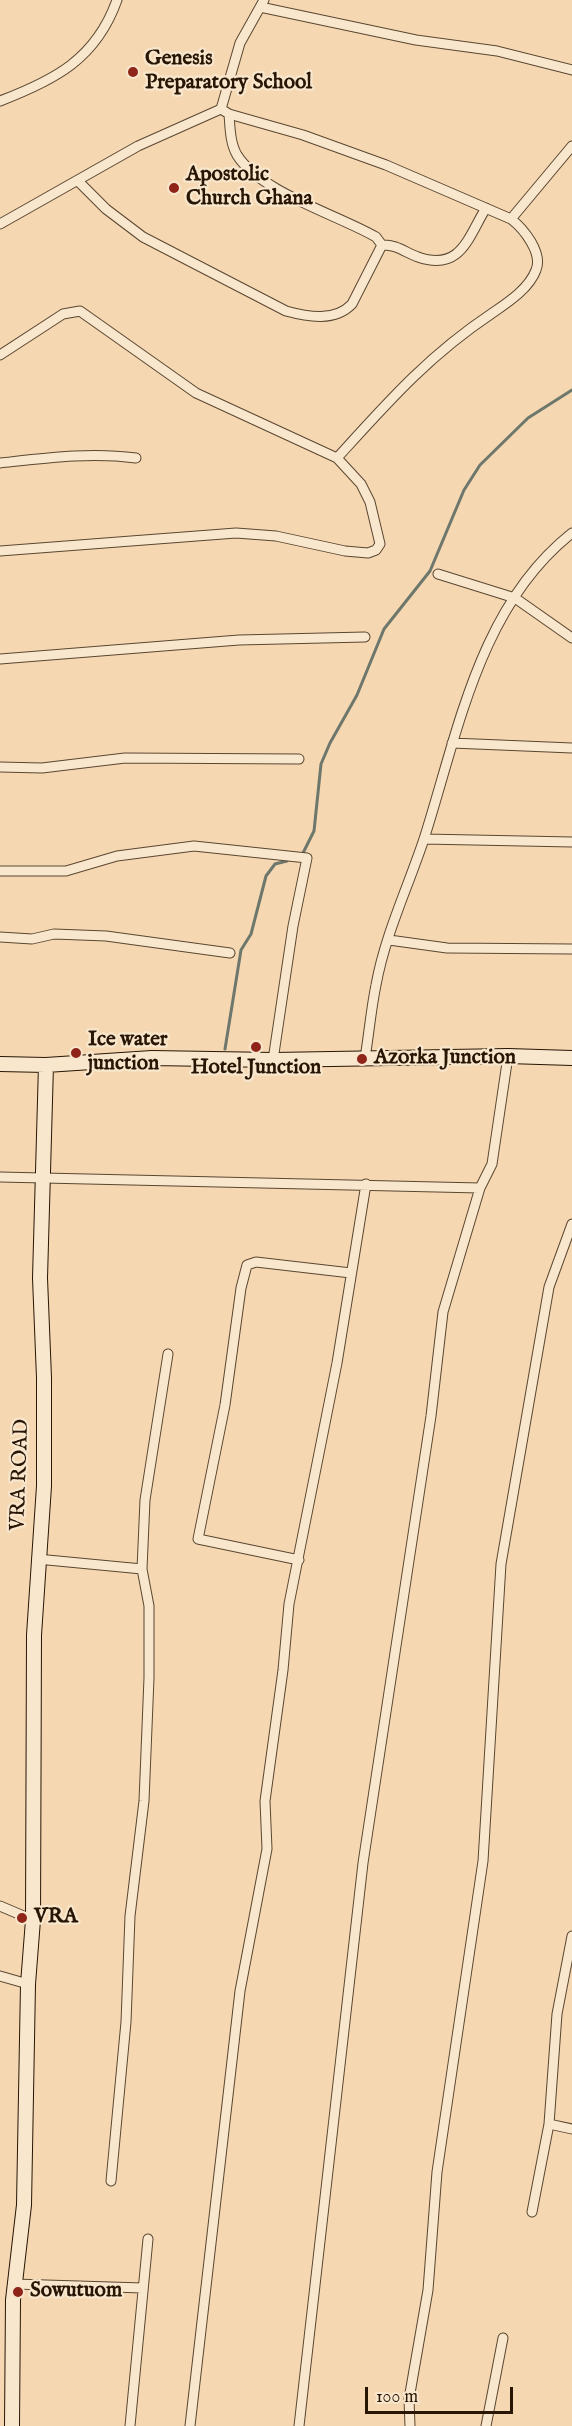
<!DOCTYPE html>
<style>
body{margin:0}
#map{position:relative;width:572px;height:2426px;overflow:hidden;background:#f5d8b2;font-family:"IM FELL English",serif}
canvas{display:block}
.scale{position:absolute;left:365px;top:2387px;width:148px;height:27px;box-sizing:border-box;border:3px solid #281504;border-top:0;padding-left:8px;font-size:18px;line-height:21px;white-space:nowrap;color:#281504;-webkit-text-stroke:4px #f8e6cd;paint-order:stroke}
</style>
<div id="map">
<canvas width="572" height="2426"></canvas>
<div class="scale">100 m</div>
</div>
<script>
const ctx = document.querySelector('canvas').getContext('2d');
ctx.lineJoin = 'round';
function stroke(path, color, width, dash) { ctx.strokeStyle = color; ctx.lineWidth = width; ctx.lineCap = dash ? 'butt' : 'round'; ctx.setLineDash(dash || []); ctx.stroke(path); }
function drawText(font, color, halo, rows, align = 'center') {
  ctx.font = font + ' "IM FELL English",serif'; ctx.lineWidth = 4.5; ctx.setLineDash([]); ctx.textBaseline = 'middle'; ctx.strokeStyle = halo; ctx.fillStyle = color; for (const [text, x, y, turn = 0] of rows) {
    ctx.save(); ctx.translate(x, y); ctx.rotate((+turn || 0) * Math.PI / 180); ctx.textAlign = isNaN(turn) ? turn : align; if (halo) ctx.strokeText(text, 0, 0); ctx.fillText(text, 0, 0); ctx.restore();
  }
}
stroke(new Path2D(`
 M303,853L314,831L321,764L330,743L357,695L384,629L430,571L464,490L480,465L528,418L572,390
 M225,1049L241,950L251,934L266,876L275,864L287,861`), '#6e776b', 3);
const street = new Path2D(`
 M260,7L416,40L497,51L572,70
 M0,101C55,80 96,59 117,0
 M221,109L240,43L264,0
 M229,114C230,127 230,143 237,155C260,192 338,215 376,237L382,245
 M78,181L106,209L143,237L286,311C308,317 335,322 352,304L382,245C396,244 406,253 418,257C461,272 468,237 486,208
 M511,219L572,146
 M0,224L138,146L221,109L229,114L303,135L386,165L511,219C524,229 543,253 536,270C529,289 507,303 491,314C428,356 387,403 337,458
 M0,355L63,314L80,311L196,393L337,458L361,484L370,502L380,544L376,550L368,553L345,551L276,536L236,533L0,551
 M0,463C46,458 90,452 136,458
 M438,574L515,598L572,638
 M0,659L239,640L365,637
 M452,743L572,748
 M0,767L42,768L125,758L299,759
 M424,839L572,842
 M0,871H66L117,856L194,846L307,858L293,926L273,1060
 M0,937L32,939L54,934L106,936L230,953
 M389,940L447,948L572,949
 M365,1058C369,1034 371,1009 376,985C385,935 408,887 424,839C458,733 479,606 572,533
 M0,1177L480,1188
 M37,1559L142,1569
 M299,1560L198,1539L225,1405L241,1288L247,1265L256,1262L351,1273
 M0,1906L33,1920
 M0,1976L28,1984
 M549,2124L572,2129
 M111,2181L126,2022L130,1916L144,1801L149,1678V1606L142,1569L145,1500L168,1354
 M532,2212L549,2124L557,2014L572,1936
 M14,2284L143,2288
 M130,2426L148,2239
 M190,2426L240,1991L267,1849L265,1801L283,1670L289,1604L337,1363L366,1184
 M299,2426L363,1863L431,1416L443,1312L480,1188L492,1164L508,1056
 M410,2426L409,2399L428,2290L437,2172L483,1861L501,1564L549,1287L572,1224
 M486,2426L503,2338`);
const secondary = new Path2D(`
 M0,1064L46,1065L152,1058L273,1060L508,1056L572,1058
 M12,2426L13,2300L24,2205L28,1984L33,1920L34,1635L44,1486V1378L40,1278L46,1065`);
stroke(street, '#5b4630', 11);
stroke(secondary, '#281504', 16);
stroke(street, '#f8e6cd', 9);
stroke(secondary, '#f8e6cd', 14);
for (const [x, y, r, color] of [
 [133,72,6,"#8f2418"],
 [174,188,6,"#8f2418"],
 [256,1047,6,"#8f2418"],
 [76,1053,6,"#8f2418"],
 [362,1059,6,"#8f2418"],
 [22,1918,6,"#8f2418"],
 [18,2292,6,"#8f2418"]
]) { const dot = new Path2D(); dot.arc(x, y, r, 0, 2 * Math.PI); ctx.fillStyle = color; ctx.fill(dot); stroke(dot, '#f8e6cd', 2); }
drawText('bold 21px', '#281504', '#f8e6cd', [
 ["Genesis",145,60],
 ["Preparatory School",145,84],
 ["Apostolic",186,176],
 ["Church Ghana",186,200],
 ["Ice water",88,1041],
 ["junction",88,1065],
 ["Azorka Junction",374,1059],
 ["Hotel Junction",256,1069,"center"],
 ["VRA",34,1918],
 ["Sowutuom",30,2292]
], 'left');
drawText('21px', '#281504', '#f8e6cd', [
 ["VRA ROAD",21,1475,-88]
]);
</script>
